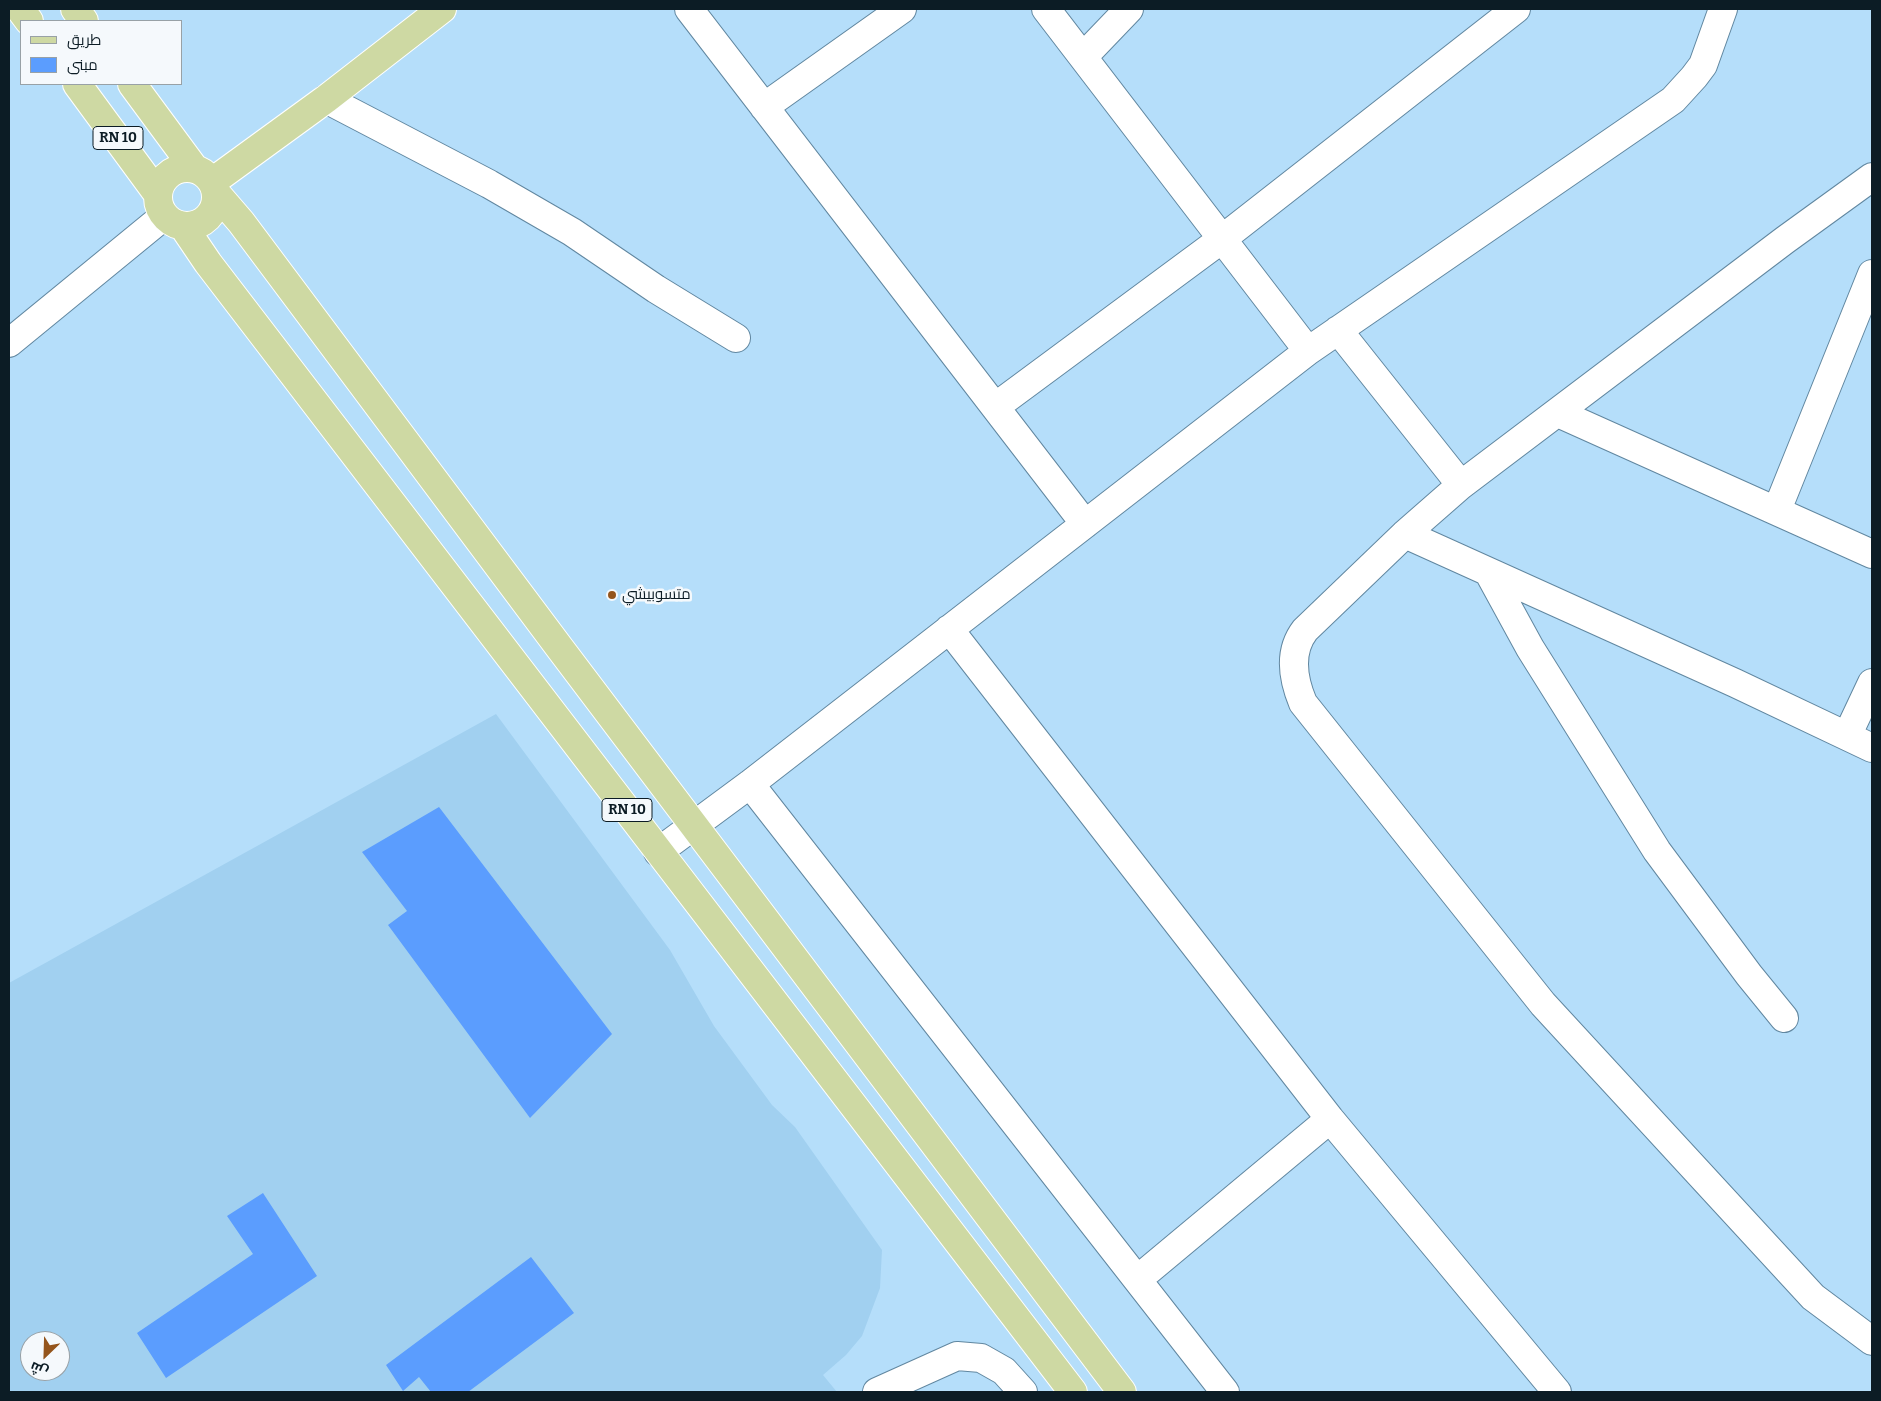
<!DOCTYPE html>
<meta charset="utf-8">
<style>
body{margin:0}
#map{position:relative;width:1881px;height:1401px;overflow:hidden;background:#b5defa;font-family:Bitter,Cairo,serif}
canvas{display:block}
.frame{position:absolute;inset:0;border:10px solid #0c1c25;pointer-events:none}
.legend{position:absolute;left:20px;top:20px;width:162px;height:65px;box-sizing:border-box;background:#f5f9fc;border:1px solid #98a1a6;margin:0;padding:6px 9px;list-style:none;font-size:15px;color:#0c1c25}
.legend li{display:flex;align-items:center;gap:10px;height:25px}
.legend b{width:25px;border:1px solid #98a1a6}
.north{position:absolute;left:20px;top:1331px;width:50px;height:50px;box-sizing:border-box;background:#f5f9fc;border:1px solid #98a1a6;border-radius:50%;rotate:204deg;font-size:14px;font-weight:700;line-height:20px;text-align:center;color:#0c1c25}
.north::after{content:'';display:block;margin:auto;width:18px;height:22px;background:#94551c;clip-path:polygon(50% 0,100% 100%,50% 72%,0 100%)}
</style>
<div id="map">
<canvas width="1881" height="1401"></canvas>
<div class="frame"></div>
<ul class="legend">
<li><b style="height:6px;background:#ced9a3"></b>طريق</li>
<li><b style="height:14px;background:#5b9dfe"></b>مبنى</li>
</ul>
<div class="north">ش</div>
</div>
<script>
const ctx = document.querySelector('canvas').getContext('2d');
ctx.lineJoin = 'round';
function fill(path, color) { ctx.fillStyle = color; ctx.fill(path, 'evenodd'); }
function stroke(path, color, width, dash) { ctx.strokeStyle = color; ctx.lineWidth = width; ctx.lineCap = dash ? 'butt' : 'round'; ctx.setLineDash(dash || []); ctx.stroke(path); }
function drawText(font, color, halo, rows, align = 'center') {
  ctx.font = font + ' Bitter,Cairo,serif'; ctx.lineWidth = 5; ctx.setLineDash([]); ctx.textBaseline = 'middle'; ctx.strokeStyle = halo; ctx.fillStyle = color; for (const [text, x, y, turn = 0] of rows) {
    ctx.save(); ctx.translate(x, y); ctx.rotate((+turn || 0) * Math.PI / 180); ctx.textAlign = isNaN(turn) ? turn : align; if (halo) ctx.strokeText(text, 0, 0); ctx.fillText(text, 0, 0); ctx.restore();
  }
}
fill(new Path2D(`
 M496,714L670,950L714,1026L772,1105L795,1127L882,1250L880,1288L862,1336L846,1355L823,1375L837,1392H9V983ZM30,1341H60V1371H30Z`), '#a1d0f0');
fill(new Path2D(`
 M439,807L612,1034L530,1118L388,925L407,911L362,852Z
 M263,1193L317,1276L166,1378L137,1333L253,1254L227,1216Z
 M531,1257L574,1313L468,1392H431L419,1377L403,1391L386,1365Z`), '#5b9dfe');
const minor = new Path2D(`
 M689,9L1085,524
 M1083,57L1129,9
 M326,99L489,184L572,232L656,289L736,338
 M764,107L902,9
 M1872,177L1785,240L1461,485L1405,534L1305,630C1288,652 1293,679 1303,703L1543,1004L1813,1297L1872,1341
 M1338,330L1461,485
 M9,343L164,216
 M1308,351L1673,100L1694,77L1703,65L1723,9
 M995,407L1222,239L1516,9
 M1558,413L1872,554
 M1777,510L1872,274
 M1405,534L1735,683L1872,748
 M1489,573L1530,648L1657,851L1749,975L1784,1018
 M949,629L1330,1119L1557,1392
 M1847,736L1872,683
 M750,784L1225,1392
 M658,852L750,784L1308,351L1046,9
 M1138,1279L1330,1119
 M877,1392L957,1356L981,1358L1004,1371L1023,1392`);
const major = new Path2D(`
 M20,9L29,21
 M75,9L84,21
 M77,84L157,193
 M132,84L194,168
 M158 197a29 29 0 1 1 58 0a29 29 0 1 1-58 0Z
 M212,182L326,99L442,9
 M216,193L241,222L559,647L1122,1392
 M183,226L208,263L1073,1392`);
stroke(minor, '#6187a0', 30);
stroke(major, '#fff', 30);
stroke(minor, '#fff', 28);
stroke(major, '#ced9a3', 28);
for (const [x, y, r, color] of [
 [612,595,5,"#94551c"]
]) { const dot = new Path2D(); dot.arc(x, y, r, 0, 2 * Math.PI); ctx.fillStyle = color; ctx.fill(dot); stroke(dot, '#f5f9fc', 2); }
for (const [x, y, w] of [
 [118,138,50],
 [627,810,50]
]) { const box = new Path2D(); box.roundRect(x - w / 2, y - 11.5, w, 23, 4); ctx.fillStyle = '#f5f9fc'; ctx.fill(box); stroke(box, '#0c1c25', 1); }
drawText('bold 14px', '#0c1c25', null, [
 ["RN 10",118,138],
 ["RN 10",627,810]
]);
drawText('15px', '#0c1c25', '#f5f9fc', [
 ["متسوبيشي",622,595]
], 'left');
</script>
